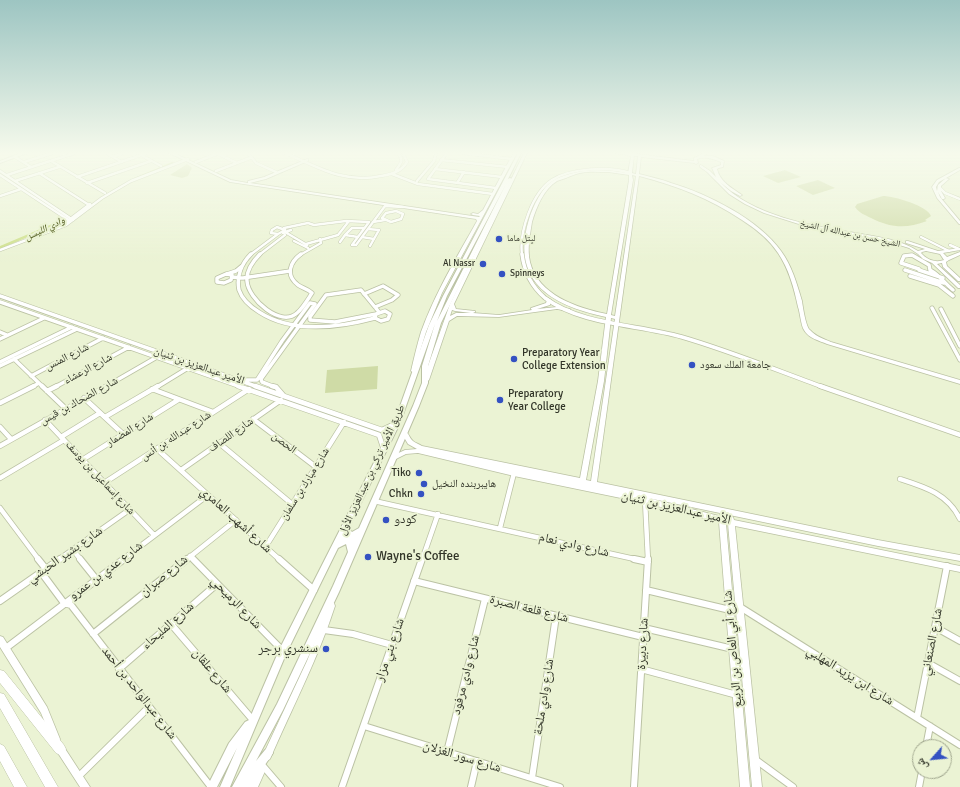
<!DOCTYPE html>
<meta charset="utf-8">
<style>
body{margin:0}
#map{position:relative;width:960px;height:787px;overflow:hidden;background:#ebf3d4;font-family:Signika,"Noto Naskh Arabic",sans-serif}
canvas{display:block}
.north{position:absolute;left:912px;top:739px;width:40px;height:40px;box-sizing:border-box;background:#ebf3d4;border:1px solid #a1a78f;border-radius:50%;rotate:243deg;font-size:11px;font-weight:700;line-height:16px;text-align:center;color:#313428}
.north::after{content:'';display:block;margin:auto;width:14px;height:18px;background:#3451c2;clip-path:polygon(50% 0,100% 100%,50% 72%,0 100%)}
</style>
<div id="map">
<canvas width="960" height="787"></canvas>
<div class="north">ش</div>
</div>
<script>
const ctx = document.querySelector('canvas').getContext('2d');
ctx.lineJoin = 'round';
function fill(path, color) { ctx.fillStyle = color; ctx.fill(path, 'evenodd'); }
function stroke(path, color, width, dash) { ctx.strokeStyle = color; ctx.lineWidth = width; ctx.lineCap = dash ? 'butt' : 'round'; ctx.setLineDash(dash || []); ctx.stroke(path); }
function drawText(font, color, halo, rows, align = 'center') {
  ctx.font = font + ' Signika,"Noto Naskh Arabic",sans-serif'; ctx.lineWidth = 4; ctx.setLineDash([]); ctx.textBaseline = 'middle'; ctx.strokeStyle = halo; ctx.fillStyle = color; for (const [text, x, y, turn = 0] of rows) {
    ctx.save(); ctx.translate(x, y); ctx.rotate((+turn || 0) * Math.PI / 180); ctx.textAlign = isNaN(turn) ? turn : align; if (halo) ctx.strokeText(text, 0, 0); ctx.fillText(text, 0, 0); ctx.restore();
  }
}
fill(new Path2D(`
 M187,164L192,168L188,176L182,178L170,175Z
 M785,170L801,177L778,183L763,176Z
 M818,180L835,188L813,195L796,186Z
 M883,196C894,196 928,206 931,216L925,220L927,221C906,229 891,228 871,218C865,215 859,213 855,207L857,204Z
 M378,366L377,389L325,393L327,370Z`), '#cfdba6');
fill(new Path2D(`
 M172,162L175,163L137,179L134,178Z
 M71,216L74,217L0,249V246Z`), '#cddf88');
const streetFar3 = new Path2D(`
 M106,153L122,162
 M248,153L256,163L276,172
 M285,153C318,167 344,184 381,176C392,174 401,172 407,162L403,153
 M447,153L428,179L496,188
 M462,153L512,159
 M218,154L237,163
 M141,155L161,166
 M15,157L31,167
 M113,157L123,153
 M441,160L508,167
 M51,161L105,193
 M24,162L53,153
 M196,162L219,153
 M435,169L502,177
 M396,170C401,163 404,160 398,153
 M0,171L73,220
 M216,171L250,158
 M39,173L89,205
 M392,174L418,184L493,194
 M0,175L70,221
 M7,175L75,153
 M77,177L147,153
 M15,181L59,167
 M417,181L434,161L436,153
 M87,183L151,161
 M457,183L464,172
 M939,187L945,193L960,199
 M0,196L21,189
 M396,211L403,214L401,219L391,222L382,218L386,213Z
 M373,222L385,220
 M65,223L90,204
 M277,227L285,230L278,234L271,233L272,230Z
 M284,228L308,223L314,225L346,221L369,222
 M368,229L379,230L370,246
 M285,232L307,245
 M283,233L291,230
 M345,235L352,228H364
 M362,237L374,239
 M921,237L949,251
 M294,241L308,248
 M340,242L345,235L358,237
 M306,244L338,235L349,221
 M352,245H356L385,206L403,207
 M352,245L369,222
 M950,245L959,249
 M0,250L66,225L102,198L131,181L188,159
 M250,255L278,234
 M259,255L285,235
 M300,255L321,243L320,239
 M522,255C519,232 532,193 552,180C570,168 610,166 630,173`);
const streetFar2 = new Path2D(`
 M251,254C242,263 236,276 239,290C242,299 251,307 259,312C293,334 338,328 375,318
 M260,254C253,261 246,270 247,281C248,299 281,328 297,313C303,308 308,299 312,293C308,289 302,288 298,285C285,275 290,262 301,254
 M522,254C524,271 531,286 545,298C583,326 638,324 682,337C730,351 776,370 823,387
 M919,269L901,263L904,256L912,255L929,265L930,270C941,276 943,282 953,290
 M905,270L944,283
 M919,270L943,278
 M226,274L232,275L231,280L224,283L217,282V278Z
 M227,274L236,271L242,266
 M910,276L939,285L953,296
 M232,277L243,278L290,271
 M364,294L383,286L398,295L392,300L375,307
 M0,296L258,387
 M0,302L241,387
 M932,308L960,360
 M941,309L960,346
 M385,311L390,314L388,319L381,321L375,318L376,314Z
 M376,314L335,322L310,320V317L326,295L361,290L379,312
 M0,332L7,335
 M0,339L44,318
 M14,359L43,387
 M0,362L72,327
 M0,366L77,329
 M31,376L103,338
 M244,380H257L282,341L310,303L315,304L261,379L262,382L275,387
 M32,387L39,383
 M55,387L129,347
 M105,387L157,357
 M157,387L188,368`);
const streetFar1 = new Path2D(`
 M42,386L66,409
 M238,386L379,435L384,450
 M255,386L382,430L397,423
 M272,386L276,387L283,395
 M820,386L960,435
 M152,389L213,412
 M47,391L57,386
 M84,398L123,434
 M0,403L34,386
 M105,417L158,386
 M253,419L316,467
 M45,420L154,535
 M0,427L11,439
 M61,437L100,413
 M219,443L292,504
 M0,446L107,386
 M157,449L280,560
 M82,460L178,400
 M181,470L281,400
 M0,478L64,440
 M900,479C925,487 948,494 960,519
 M104,483L249,389
 M645,500L648,560
 M374,501L639,560
 M0,508L39,560
 M500,528L514,473
 M266,546L344,422
 M73,550L81,560
 M190,556L194,560
 M58,560L129,510
 M122,560L208,495
 M186,560L236,520
 M422,560L438,514`);
const street = new Path2D(`
 M38,559L46,569
 M80,559L96,579
 M193,559L283,651
 M279,559L314,590
 M634,559L648,562
 M41,572L64,603L71,605L211,787
 M414,581L643,637
 M646,590L730,610
 M0,601L60,559
 M740,607L960,745
 M171,624L252,719
 M935,627L960,641
 M644,628L733,649
 M324,630L353,634L392,645
 M93,634L187,559
 M6,648L124,559
 M928,663L960,681
 M119,669L217,584
 M641,669L748,698
 M917,718L947,566
 M364,726L560,787
 M926,747L930,726
 M447,752L485,599
 M756,760L793,787
 M263,766L281,787
 M78,777L149,707
 M532,778L556,616
 M342,787L422,559
 M471,787L477,761
 M634,787L648,559
 M919,787L922,771`);
const secondary = new Path2D(`
 M169,153H174L231,180L248,183V181L264,177L307,159H308V161L266,179L250,183L479,217L480,216L473,215L471,214L473,213L478,214L483,210L509,161L514,153H517L442,293L426,332L420,351L417,371L414,373L411,371C414,358 417,345 421,332C435,293 457,257 477,221L476,219L230,182Z
 M524,153H527L454,304L456,309L475,311V312L473,313L499,315L532,310L531,309V308L546,303L547,300L544,298L546,297L551,300L550,305L537,309L557,307L570,309V310L568,311L557,309L499,317L457,316L449,321L429,380L426,382L424,381L423,380L450,304ZM452,310L455,311L471,313H456L450,316Z
 M616,153H629L694,161V158L704,153H708L703,156H713L724,161L723,167L719,168L717,169C720,182 732,188 742,195L740,196L731,191L720,182C752,216 812,226 856,233C877,237 900,239 918,251L925,249L906,243V241H908L938,251L960,248V250L943,253L947,257L960,252V255L949,260L946,262L947,266L960,278V281H958L943,267L942,263L937,264L960,285V288H958L932,263L923,259L918,254L909,248L896,244L882,240L817,229L805,226L764,213L745,204L729,194L707,172L700,167V165H701L710,171L720,181L716,177L712,168L721,165V162C713,159 705,156 697,159L698,163L696,164L694,163L641,157L639,174C650,177 661,179 671,183C708,194 758,219 781,251C792,266 797,284 802,301C803,308 806,327 810,330C815,336 824,339 831,342L960,380V384L827,344C820,341 808,338 804,330C801,326 800,312 798,307C794,288 789,269 778,253C769,239 756,229 742,220C709,198 677,186 639,176L597,482L878,540L960,555V561L878,546L648,498L719,516L720,515L722,514L724,515L725,518H728L729,517L731,516L733,517L734,520L960,566V572L735,526L762,787H752L728,524H726L750,787H740L719,522L645,503L514,476L418,453L406,454L394,460H392L391,458L392,456L405,450L417,449L408,444L402,434L403,432C410,432 408,437 413,441C415,443 419,444 422,446L580,478L598,381L606,317C549,305 509,280 530,216C535,203 543,185 556,179C579,168 604,169 628,173L631,156ZM634,156H638L636,174L632,173ZM608,172L629,175V180L607,314C577,308 538,295 530,262C527,249 530,235 532,222C536,208 544,189 557,181C560,180 563,179 566,178C571,176 575,174 580,173C589,171 599,172 608,172ZM632,175L636,176L615,316L611,315L633,180ZM926,251L940,254L944,260C936,263 927,260 921,253L922,252ZM611,318L615,319L591,481L586,480L604,381Z
 M959,168H960V170L939,182L936,187L937,191L938,185L946,178L949,179L941,186V191L945,198L944,199H942L938,192L940,197L960,221V224H959L937,198L932,187L937,180Z
 M331,602L334,603L335,606C318,659 292,708 270,759L267,761L264,759L262,756L264,753L307,661L321,626L328,603Z
 M0,636L3,637L47,707L60,739L59,742L56,743L53,742L41,713L0,647Z
 M59,743L62,744L90,787H80L56,750L55,747L56,744Z
 M261,764L264,766L266,769L258,787H248L258,766Z`);
const primary = new Path2D(`
 M21,153H27L0,163V161Z
 M518,153H521L508,179L510,178L512,179L441,323L428,366V383L419,406L339,592L283,710L256,761L265,750L268,748L271,750L273,753L271,756L250,787H232L277,704L333,586L348,552L346,544L338,548L286,654L230,787H220L237,748L217,787H207L229,743L245,722L249,720L280,648L394,423L429,325L443,296ZM506,184L437,321L447,296ZM435,324L422,366V383L413,406L359,528L352,532L351,531L350,525L400,423Z`);
const highway = new Path2D(`
 M0,670L4,671L64,745L66,749L64,753L60,755L56,753L0,683Z
 M0,693L4,694L58,787H45L0,708Z
 M0,744L4,746L27,787H14L0,761Z`);
stroke(streetFar3, '#bbc2a4', 3.5);
stroke(streetFar2, '#bbc2a4', 5);
stroke(streetFar1, '#bbc2a4', 6);
stroke(street, '#bbc2a4', 8);
stroke(secondary, '#bbc2a4', 1.5);
stroke(primary, '#bbc2a4', 2);
stroke(highway, '#bbc2a4', 1);
stroke(streetFar3, '#fff', 2.5);
stroke(streetFar2, '#fff', 3.5);
stroke(streetFar1, '#fff', 4.5);
stroke(street, '#fff', 6);
fill(secondary, '#fff');
fill(primary, '#fff');
fill(highway, '#fff');
const sky = ctx.createLinearGradient(0, 0, 0, 264);
sky.addColorStop(0, '#9dc5c2');
sky.addColorStop(0.58, '#f6faec');
sky.addColorStop(1, '#f6faec00');
ctx.fillStyle = sky;
ctx.fillRect(0, 0, 960, 264);
for (const [x, y, r, color] of [
 [499,239,4,"#3451c2"],
 [483,264,4,"#3451c2"],
 [502,274,4,"#3451c2"],
 [514,359,4,"#3451c2"],
 [692,365,4,"#3451c2"],
 [500,400,4,"#3451c2"],
 [419,473,4,"#3451c2"],
 [424,484,4,"#3451c2"],
 [421,494,4,"#3451c2"],
 [386,520,4,"#3451c2"],
 [368,557,4,"#3451c2"],
 [326,649,4,"#3451c2"]
]) { const dot = new Path2D(); dot.arc(x, y, r, 0, 2 * Math.PI); ctx.fillStyle = color; ctx.fill(dot); stroke(dot, '#ebf3d4', 1.5); }
drawText('9px', '#313428', '#ebf3d4', [
 ["الشيخ حسن بن عبدالله آل الشيخ",850,234,12]
]);
drawText('9px', '#313428', '#ebf3d4', [
 ["ليتل ماما",507,239],
 ["Al Nassr",475,264,"right"],
 ["Spinneys",510,274]
], 'left');
drawText('italic 10px', '#485314', '#ebf3d4', [
 ["وادي الليسن",45,229,-25]
]);
drawText('11px', '#313428', '#ebf3d4', [
 ["Preparatory Year",522,353],
 ["College Extension",522,366],
 ["جامعة الملك سعود",700,365],
 ["Preparatory",508,394],
 ["Year College",508,407],
 ["Tiko",411,473,"right"],
 ["هايبربنده النخيل",432,484],
 ["Chkn",413,494,"right"]
], 'left');
drawText('11px', '#313428', '#ebf3d4', [
 ["شارع المنس",67,357,-27],
 ["الأمير عبدالعزيز بن ثنيان",199,366,19],
 ["شارع الرعشاء",88,369,-28],
 ["شارع الضحاك بن قيس",79,401,-29],
 ["شارع المضمار",130,430,-32],
 ["شارع اللصاف",231,435,-35],
 ["شارع عبدالله بن أنس",176,436,-33],
 ["الحصن",284,443,37],
 ["طريق الأمير تركي بن عبدالعزيز الأول",372,470,-65],
 ["شارع إسماعيل بن يوسف",100,478,47],
 ["شارع مبارك بن سلمان",305,484,-58]
]);
drawText('13px', '#313428', '#ebf3d4', [
 ["الأمير عبدالعزيز بن ثنيان",676,508,13],
 ["شارع أشهب العامري",236,520,42],
 ["شارع وادي نعام",574,545,13],
 ["شارع بشير الحبشي",65,555,-35],
 ["شارع عدي بن عمرو",106,571,-37],
 ["شارع صبران",164,576,-39],
 ["شارع الرميحي",236,603,46],
 ["شارع قلعة الصبرة",529,609,14],
 ["شارع المليحاء",168,626,-41],
 ["شارع الصنعاني",932,642,-79],
 ["شارع دبيرة",643,644,-87],
 ["شارع أبي العاص بن الربيع",733,649,-95],
 ["شارع بني مزار",390,650,-71],
 ["شارع علقان",212,671,50],
 ["شارع وادي مرفود",466,675,-76],
 ["شارع ابن يزيد المهلبي",850,676,32],
 ["شارع عبدالواحد بن أحمد",139,693,52],
 ["شارع وادي ملحة",544,697,-81],
 ["شارع سور الغزلان",462,757,17]
]);
drawText('13px', '#313428', '#ebf3d4', [
 ["كودو",394,520],
 ["Wayne's Coffee",376,557],
 ["سنشري برجر",318,649,"right"]
], 'left');
</script>
